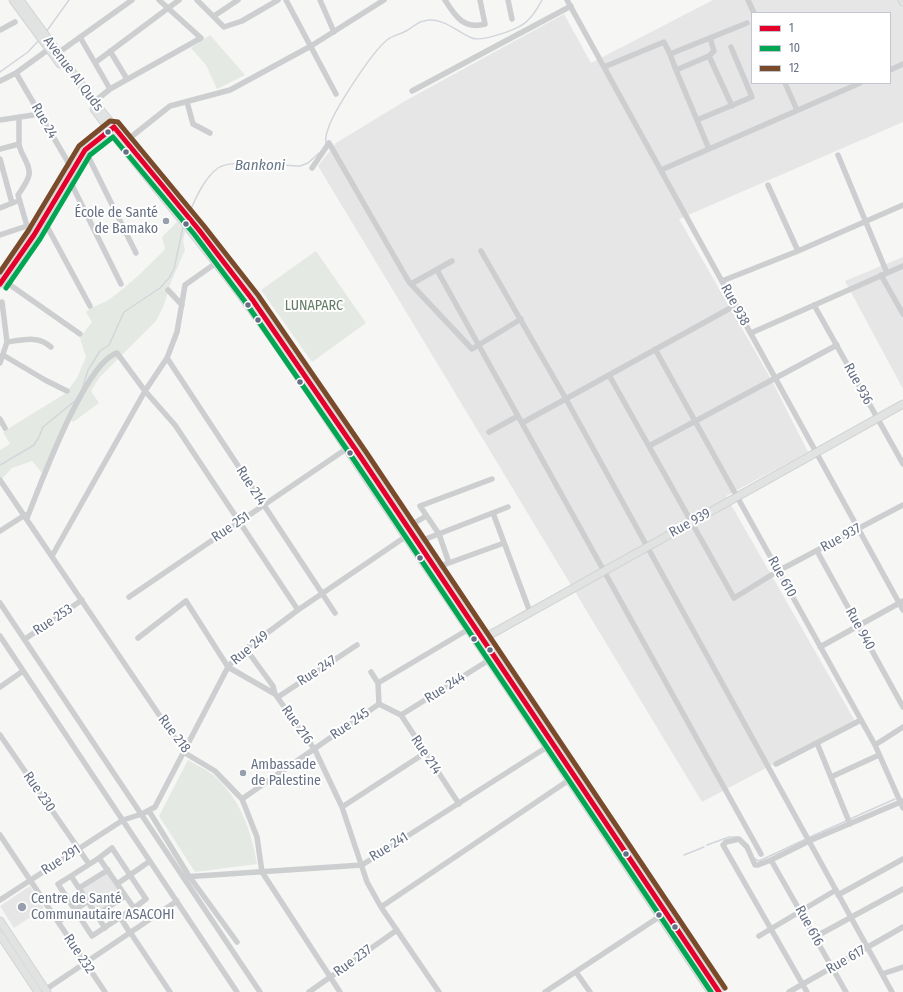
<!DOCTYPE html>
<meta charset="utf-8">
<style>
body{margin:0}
#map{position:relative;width:903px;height:992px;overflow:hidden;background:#f6f6f5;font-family:"Fira Sans Condensed",sans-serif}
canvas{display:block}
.legend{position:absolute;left:751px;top:12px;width:140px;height:72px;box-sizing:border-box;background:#fff;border:1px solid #c2c6ce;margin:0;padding:5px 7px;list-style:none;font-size:12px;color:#667084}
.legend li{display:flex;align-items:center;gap:8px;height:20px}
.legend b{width:20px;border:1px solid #c2c6ce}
</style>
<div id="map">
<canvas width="903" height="992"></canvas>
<ul class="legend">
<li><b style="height:5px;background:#e4002b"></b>1</li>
<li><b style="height:5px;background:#00a651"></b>10</li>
<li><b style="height:5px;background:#7a4b2a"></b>12</li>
</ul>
</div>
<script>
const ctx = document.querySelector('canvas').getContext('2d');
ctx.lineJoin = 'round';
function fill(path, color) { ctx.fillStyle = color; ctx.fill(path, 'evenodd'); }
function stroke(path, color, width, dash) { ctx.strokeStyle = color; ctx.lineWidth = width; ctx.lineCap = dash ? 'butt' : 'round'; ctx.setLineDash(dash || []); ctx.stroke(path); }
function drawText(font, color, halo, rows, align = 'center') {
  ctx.font = font + ' "Fira Sans Condensed",sans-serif'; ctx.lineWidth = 4; ctx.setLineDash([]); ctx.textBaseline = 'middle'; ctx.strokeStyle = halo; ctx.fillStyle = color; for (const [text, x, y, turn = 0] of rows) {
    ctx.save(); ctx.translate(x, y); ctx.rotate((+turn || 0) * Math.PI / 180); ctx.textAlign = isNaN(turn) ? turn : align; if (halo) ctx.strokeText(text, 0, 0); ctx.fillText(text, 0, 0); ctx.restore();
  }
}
fill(new Path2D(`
 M713,0H903V122L679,219L771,379L808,452L726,496L855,721L702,802L318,166L336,143L405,101L564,14L591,63ZM752,13H890V83H752Z
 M903,257V389L845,281Z
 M108,872L123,895L97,913L82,888Z
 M30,886L44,908L14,928L0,906Z`), '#e6e6e7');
fill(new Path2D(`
 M210,35L245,75L217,89L206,65L191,48Z
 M177,222L185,232L183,241L185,250L171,282L164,305L156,321L99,378L91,391L99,403L73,422L70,419L43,474L32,461L12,468L0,481V450L10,444L3,432L66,393L77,378L86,357L80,338L92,322L86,312C92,306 103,304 110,299C130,284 148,267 165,249L162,237Z
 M316,251L366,323L312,362L261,290Z
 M188,760C195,764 205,769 212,774C240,798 251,829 257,864L195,872L159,816Z`), '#e4e9e3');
stroke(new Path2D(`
 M46,32L69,0
 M0,72L28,52L40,39
 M326,144C325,138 326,134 328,129C334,110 372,52 387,40C393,35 399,35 406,31C412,28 417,22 424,21C442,16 457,32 472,38C482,42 521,29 528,20C534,15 538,7 542,0
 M189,214C195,199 204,178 218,168C232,158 282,166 300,166L308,163L319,153
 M82,390L88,370L100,351L109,345L124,312L160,288L169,278L174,269L183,227
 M0,465L34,445L39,437L43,427L76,400
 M850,819L895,799
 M810,837L846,821
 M707,845L729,837H737
 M684,855L704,847
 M755,859L759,861L806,839`), '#d2d6db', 1.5);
const major = new Path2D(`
 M13,0L60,64
 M20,0L94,102L199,230L252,299L360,456L719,992
 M902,0L903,2
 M94,109C144,176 199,238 248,305C294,367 336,433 379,497C491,661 600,827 711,992
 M0,284L34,235L85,150L112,128
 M479,641L903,404
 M0,921L47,992
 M0,935L38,992`);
stroke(major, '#d3d4d4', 9);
stroke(new Path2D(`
 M197,0L224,27L242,21L278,0
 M286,0L336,94
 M320,0L334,32
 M445,0C455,16 464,30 485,24L480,0
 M508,0L512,19
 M567,0L903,610
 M748,0L754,13
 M214,16L238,0
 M0,30L15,22
 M80,37L110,89
 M110,51L127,79
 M58,53L132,0
 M709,56L732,106
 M96,62L179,0
 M604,67L664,42L670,54
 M676,70L670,54L747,23
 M890,70L903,64
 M16,73L72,169
 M0,81L16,73L49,49
 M785,83L797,110
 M412,91L571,6
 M94,102L110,89L201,38L159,0
 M187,102L193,124L210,133
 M0,120L40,114
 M697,120L752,97L731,47
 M126,141L170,106L230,90L311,46L384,0
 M19,144C20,154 31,165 29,175C28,181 22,189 18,195L27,226
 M0,149L19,144V117
 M709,149L676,70L709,56L714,51L710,38
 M85,150L136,253
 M838,155L887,273
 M0,159L12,203
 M312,168L329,143L409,282L472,349L521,319
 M661,170L860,83
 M68,177L121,284
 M768,185L798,251
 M0,208L15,202
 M43,219L90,306
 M0,235L27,226L34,235
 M481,251L566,399L892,992
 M437,270L761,854
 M881,275L903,314
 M3,280L80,334
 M722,281L798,251L903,205
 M411,284L452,261
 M168,290L182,305
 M814,305L903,464
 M751,333L903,266
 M7,342C23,340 38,335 51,347
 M655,349L875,745L903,808
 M3,355L45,380L67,391
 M167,358L335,613
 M0,363L7,342L2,302
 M609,375L734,598L778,571L903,505
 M0,419L5,428
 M522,423L736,305
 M489,432L518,416
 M649,446L837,345
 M0,480L185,753L215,771L242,799L257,837L262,872L340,992
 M493,513L530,612
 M27,518C40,486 85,362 117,353L145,391L175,425L298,610
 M408,527L426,516
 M0,531L25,515
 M418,542L508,507
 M817,551L903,707
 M52,556L145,391L167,358L177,332L185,285L216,263
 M449,563L439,534L420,506L492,479
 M435,568L504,543
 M129,597L349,447
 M0,603L260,992
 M0,636L237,992
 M138,638L186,601L228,667L275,694L315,750L342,807L367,882L381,907L439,992
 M25,639L82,600
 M820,647L903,601
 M246,649L273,686L275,694
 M371,672L378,683L379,704L401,715L459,804
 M378,683L469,629
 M0,687L23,671
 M278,697L357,645
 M401,715L489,660
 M0,735L89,864
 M817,743L850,824
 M875,745L903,727
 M776,764L861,720
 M831,777L879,755
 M242,799L379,704
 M342,807L425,753
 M149,811L189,876L237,942
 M0,835L105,992
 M99,858L112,848L146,899L134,908
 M771,860L846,992
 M71,876L58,884L92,936L134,908L99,858L71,876L105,928
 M183,877L362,865L547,747
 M117,884L150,861
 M79,888L108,870
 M838,895L903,859
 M0,900L123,820L142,814L155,807L228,667L239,654L298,610L408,535
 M381,907L569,780
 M97,915L125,896
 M120,917L130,933
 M58,922L88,901
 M130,932L170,992
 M759,936L836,890
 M815,937L903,889
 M576,972L590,992
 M882,974L903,967
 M42,992L177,901
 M309,992L397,930
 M545,992L662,915
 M789,992L903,927
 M807,992L723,845L726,842L739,839L747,847L755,865H758L771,860L809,841L903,801`), '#cdced0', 5.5);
stroke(major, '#e1e2e2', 7);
stroke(new Path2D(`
 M0,284L34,235L85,150L114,127L199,230L252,299L360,456L719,992`), '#e4002b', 5);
stroke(new Path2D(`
 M6,288L40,239L90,155L113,137L194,234L246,303L354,460L711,992`), '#00a651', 5);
stroke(new Path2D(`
 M0,272L28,231L79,146L110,121L118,122L204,226L258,295L366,452L725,988`), '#7a4b2a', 5);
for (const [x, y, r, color] of [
 [108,132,3.5,"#667084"],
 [126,152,3.5,"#667084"],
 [166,221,4,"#989fac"],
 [186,224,3.5,"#667084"],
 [248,305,3.5,"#667084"],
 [258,320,3.5,"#667084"],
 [300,382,3.5,"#667084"],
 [350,453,3.5,"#667084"],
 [420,558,3.5,"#667084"],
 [474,639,3.5,"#667084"],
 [490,650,3.5,"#667084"],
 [243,773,4,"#989fac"],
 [626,854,3.5,"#667084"],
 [22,907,5,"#989fac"],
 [659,915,3.5,"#667084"],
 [675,927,3.5,"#667084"]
]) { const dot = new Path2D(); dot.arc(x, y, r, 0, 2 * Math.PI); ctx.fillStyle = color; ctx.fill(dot); stroke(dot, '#fff', 1.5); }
drawText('14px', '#667084', '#fff', [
 ["Avenue Al Quds",73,74,53],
 ["Rue 24",44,121,60],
 ["Rue 938",735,305,61],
 ["Rue 936",858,384,61],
 ["Rue 214",251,486,57],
 ["Rue 939",690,523,-29],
 ["Rue 251",231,527,-34],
 ["Rue 937",841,538,-29],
 ["Rue 610",782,577,61],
 ["Rue 253",53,620,-34],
 ["Rue 940",860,629,61],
 ["Rue 249",250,648,-40],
 ["Rue 247",317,671,-33],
 ["Rue 244",445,688,-32],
 ["Rue 245",350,724,-35],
 ["Rue 216",297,725,55],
 ["Rue 218",174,734,53],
 ["Rue 214",426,755,56],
 ["Rue 230",39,792,55],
 ["Rue 241",389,847,-32],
 ["Rue 291",61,860,-33],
 ["Rue 616",809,926,61],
 ["Rue 232",79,954,56],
 ["Rue 617",846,960,-30],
 ["Rue 237",353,961,-36]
]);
drawText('14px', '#667084', '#fff', [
 ["École de Santé",158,213,"right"],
 ["de Bamako",158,229,"right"],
 ["Ambassade",251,765],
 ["de Palestine",251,781],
 ["Centre de Santé",31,899],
 ["Communautaire ASACOHI",31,915]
], 'left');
drawText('14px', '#657c66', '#fff', [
 ["LUNAPARC",314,306]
]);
drawText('italic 15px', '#687787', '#fff', [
 ["Bankoni",260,166]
]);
</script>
